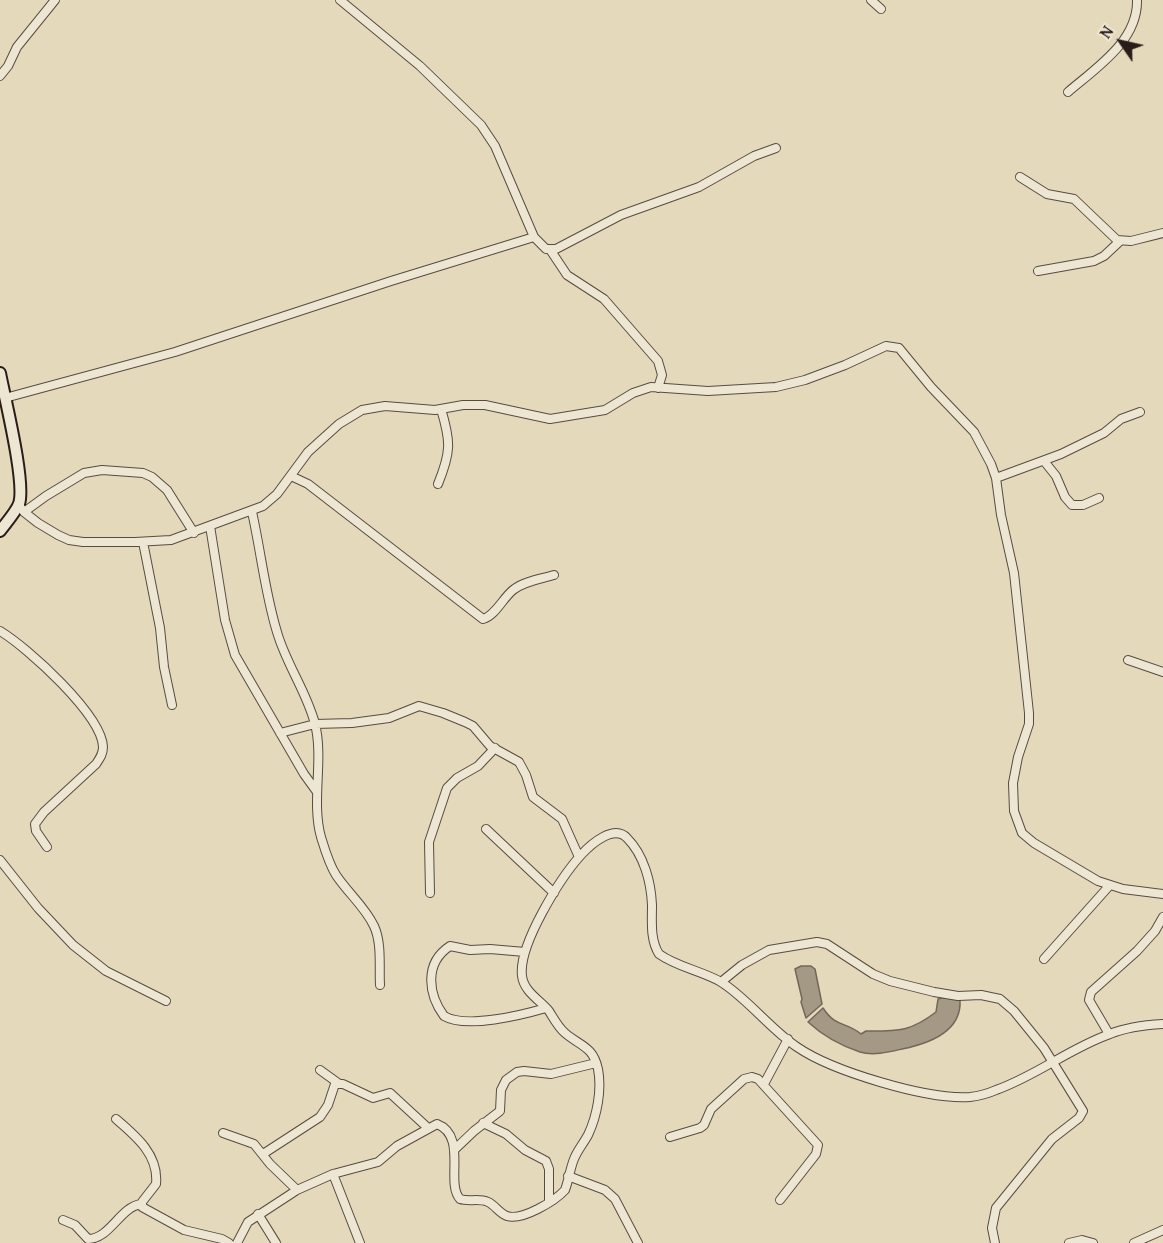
<!DOCTYPE html>
<style>
body{margin:0}
#map{position:relative;width:1163px;height:1243px;overflow:hidden;background:#e4d9bb;font-family:"Gentium Book Plus",serif}
canvas{display:block}
.north{position:absolute;left:1091px;top:12px;width:60px;height:60px;-webkit-text-stroke:4px #ede6d3;paint-order:stroke;rotate:304deg;font-size:16px;font-weight:700;line-height:24px;text-align:center;color:#291d18}
.north::after{content:'';display:block;margin:auto;width:21px;height:27px;background:#291d18;clip-path:polygon(50% 0,100% 100%,50% 72%,0 100%)}
</style>
<div id="map">
<canvas width="1163" height="1243"></canvas>
<div class="north">N</div>
</div>
<script>
const ctx = document.querySelector('canvas').getContext('2d');
ctx.lineJoin = 'round';
function fill(path, color) { ctx.fillStyle = color; ctx.fill(path, 'evenodd'); }
function stroke(path, color, width, dash) { ctx.strokeStyle = color; ctx.lineWidth = width; ctx.lineCap = dash ? 'butt' : 'round'; ctx.setLineDash(dash || []); ctx.stroke(path); }
const water = new Path2D(`
 M801,966H811L815,969L822,1004L806,1018L801,1002L802,999L795,969Z
 M945,997L960,1000C962,1032 927,1044 902,1049C889,1052 873,1056 860,1052C842,1046 822,1035 808,1022L823,1008C836,1028 845,1021 861,1034L866,1031C898,1031 910,1032 936,1012L938,999Z`);
fill(water, '#a49984');
stroke(water, '#736759', 1.5);
const street = new Path2D(`
 M340,0L420,66L481,125L495,146L534,237L546,249H556L621,215L699,187L754,156L776,148
 M871,0L881,9
 M0,76L8,66L17,47L55,0
 M1068,92C1096,68 1138,41 1137,0
 M1020,177L1047,194L1074,199L1117,240L1131,241L1163,233
 M551,251L567,275L604,299L658,361L662,375L658,388
 M1038,271L1094,261L1104,256L1120,241
 M5,398L175,352L391,281L534,237
 M1044,461L1056,476L1065,497L1072,505H1083L1099,498
 M291,476L308,484L483,619C495,616 503,598 513,590C524,581 541,579 554,575
 M996,478L1061,454L1104,433L1121,419L1140,412
 M438,484C451,452 451,442 441,409
 M18,504L24,512L38,523L58,535L69,540L83,542H135L171,540L263,506L277,494L308,452L339,424L362,410L385,406L435,410L463,405H485L550,419L605,410L633,393L651,387L708,391L776,387L805,380L845,365L886,346L899,348L931,387L974,432L991,464L996,478L1001,515L1014,573L1029,713V724L1018,757L1013,783L1014,811L1022,833L1034,843L1098,881L1123,889L1163,894
 M24,512L46,496L84,473L102,470L143,473L152,477L167,490L194,533
 M252,512C261,552 265,593 277,632C286,664 307,692 315,724C324,759 311,802 321,837C325,850 329,864 336,875C348,893 365,907 374,926C382,943 379,967 380,985
 M210,526L225,620L235,655L304,774L317,792
 M143,542L160,628L164,667L172,705
 M0,631C27,647 102,715 103,747C103,754 100,758 96,764L44,812L35,824L36,831L47,847
 M1128,660L1163,672
 M280,733L315,724L352,723L389,718L419,706L443,713L465,722L473,726L490,746L519,762L526,775L533,797L562,819L579,857
 M486,829L554,893
 M0,860L38,908L73,945L106,971L166,1001
 M430,893L429,842L447,788L457,778L478,766L495,748
 M525,952L490,949L470,950L450,946C424,963 428,994 444,1016C466,1029 522,1015 546,1008
 M1044,959L1110,885
 M721,982L742,965L769,950L817,942L827,944L873,974L890,981L934,992L958,996L981,995L1000,999L1014,1011L1044,1048L1083,1111L1079,1118L1052,1139L996,1208L992,1228L995,1243
 M1109,1034L1089,1000L1091,992L1137,951L1155,931L1163,917
 M320,1070L338,1083
 M764,1084L788,1039
 M116,1119C136,1136 159,1155 156,1184L142,1202V1207L184,1230L222,1239L229,1243
 M483,1123L506,1134L525,1150L546,1161L549,1169V1202
 M223,1133L254,1144L270,1164L297,1190
 M670,1137L700,1128L704,1125L711,1109L744,1079L752,1077L758,1079L818,1145L816,1154L780,1200
 M454,1150L474,1131L500,1111L501,1090L506,1080L517,1072L524,1071L551,1074L596,1063
 M263,1154L320,1117L328,1105L335,1084H343L373,1098L390,1093L428,1128
 M333,1174L360,1243
 M568,1176L605,1190L615,1199L638,1243
 M258,1214L276,1243
 M63,1220L75,1225L88,1239C110,1239 120,1207 141,1204
 M237,1243L248,1222L297,1190L333,1174L378,1162L397,1146L437,1124C468,1136 445,1183 460,1199C469,1202 479,1198 488,1202C495,1205 499,1213 507,1216C522,1221 555,1201 565,1190C569,1179 570,1169 574,1159C577,1151 583,1144 588,1135C597,1116 602,1090 598,1069C593,1046 580,1046 565,1033C558,1027 554,1019 549,1011C540,1000 524,992 522,976C518,945 561,877 581,855C591,844 614,824 627,838C644,855 651,882 652,905C652,921 650,940 659,954C677,967 702,971 721,982C747,998 771,1030 797,1047C832,1071 927,1100 970,1097C979,1096 987,1094 996,1090C1036,1076 1070,1048 1110,1034C1127,1027 1145,1025 1163,1024
 M1069,1243L1082,1240L1093,1243
 M1134,1243L1163,1230`);
const secondary = new Path2D(`
 M0,373C5,399 26,483 19,504C15,513 6,523 0,531`);
stroke(street, '#584c41', 10);
stroke(secondary, '#291d18', 14);
stroke(street, '#ede6d3', 8);
stroke(secondary, '#ede6d3', 10);
</script>
